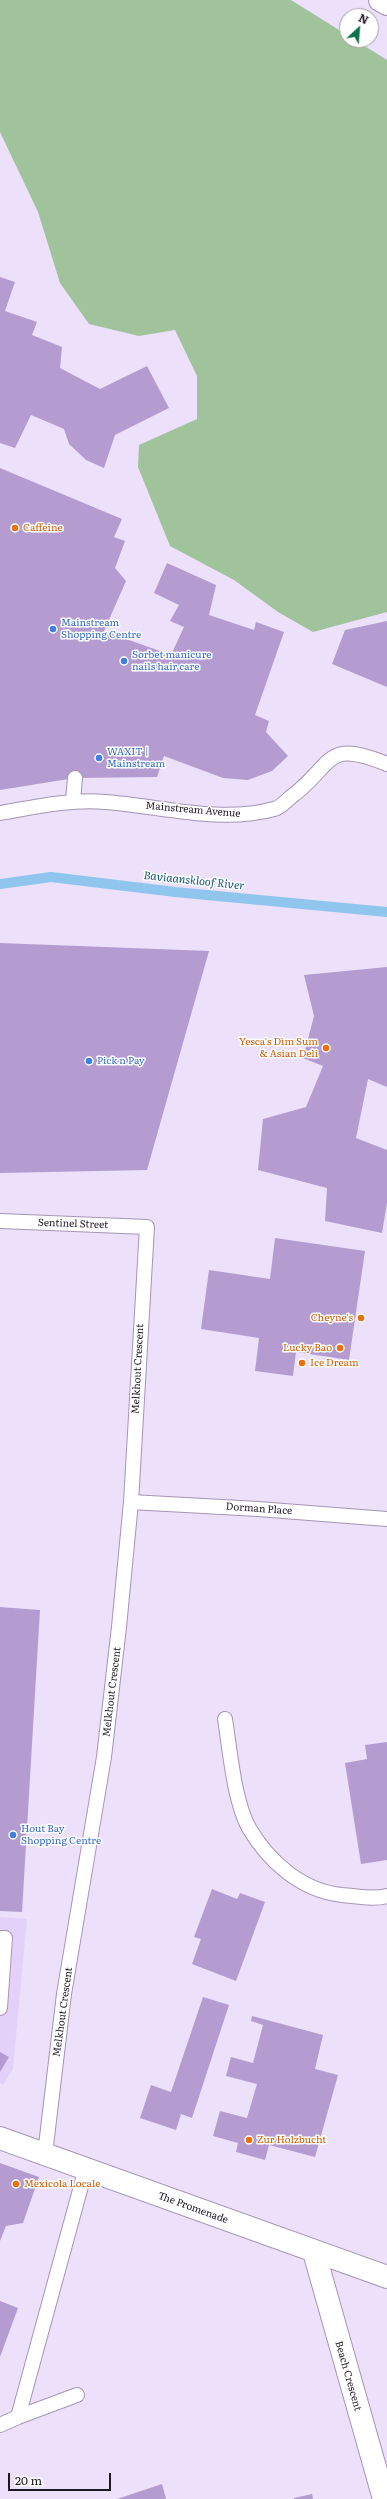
<!DOCTYPE html>
<style>
body{margin:0}
#map{position:relative;width:387px;height:2499px;overflow:hidden;background:#ece0fa;font-family:Literata,serif}
canvas{display:block}
.north{position:absolute;left:339px;top:8px;width:40px;height:40px;box-sizing:border-box;background:#fff;border:1px solid #a5a2a7;border-radius:50%;rotate:26deg;font-size:11px;font-weight:700;line-height:16px;text-align:center;color:#1d1723}
.north::after{content:'';display:block;margin:auto;width:14px;height:18px;background:#0a7148;clip-path:polygon(50% 0,100% 100%,50% 72%,0 100%)}
.scale{position:absolute;left:8px;top:2473px;width:103px;height:18px;box-sizing:border-box;border:2px solid #1d1723;border-top:0;padding-left:5px;font-size:12px;line-height:14px;white-space:nowrap;color:#1d1723;-webkit-text-stroke:3px #fff;paint-order:stroke}
</style>
<div id="map">
<canvas width="387" height="2499"></canvas>
<div class="north">N</div>
<div class="scale">20 m</div>
</div>
<script>
const ctx = document.querySelector('canvas').getContext('2d');
ctx.lineJoin = 'round';
function fill(path, color) { ctx.fillStyle = color; ctx.fill(path, 'evenodd'); }
function stroke(path, color, width, dash) { ctx.strokeStyle = color; ctx.lineWidth = width; ctx.lineCap = dash ? 'butt' : 'round'; ctx.setLineDash(dash || []); ctx.stroke(path); }
function drawText(font, color, halo, rows, align = 'center') {
  ctx.font = font + ' Literata,serif'; ctx.lineWidth = 3; ctx.setLineDash([]); ctx.textBaseline = 'middle'; ctx.strokeStyle = halo; ctx.fillStyle = color; for (const [text, x, y, turn = 0] of rows) {
    ctx.save(); ctx.translate(x, y); ctx.rotate((+turn || 0) * Math.PI / 180); ctx.textAlign = isNaN(turn) ? turn : align; if (halo) ctx.strokeText(text, 0, 0); ctx.fillText(text, 0, 0); ctx.restore();
  }
}
fill(new Path2D(`
 M0,1917L27,1919L13,2069L3,2085L0,2083Z`), '#e4d1f9');
fill(new Path2D(`
 M0,0H291L347,35V40H355L387,60V612L313,632L278,612L234,580L170,546L138,467L139,445L197,419V376L175,330L139,336L89,324L60,283L38,212L0,132Z`), '#a0c39b');
stroke(new Path2D(`
 M0,884L51,877L175,892L387,912`), '#90c6ee', 10);
fill(new Path2D(`
 M0,277L15,282L5,311L37,322L32,335L62,347L60,368L100,389L147,366L169,408L115,435L104,468L86,460L69,444L64,429L31,415L15,448L0,443Z
 M0,468L122,519L114,537L125,541L115,568L126,581L104,631L171,655L184,627L170,621L179,605L154,593L167,563L216,585L209,615L254,630L256,622L284,632L255,715L269,721L266,732L288,756L272,771L248,780L223,778L164,756L157,777L75,778L0,790Z
 M387,621V687L332,664L345,630Z
 M0,943L209,951L147,1170L0,1173Z
 M387,967V1087L368,1079L356,1138L387,1150V1203L382,1233L325,1221L327,1188L258,1170L263,1119L306,1107L323,1066L303,1058L314,1016L304,975Z
 M275,1238L365,1251L349,1360L296,1352L293,1376L255,1371L259,1338L201,1329L209,1270L270,1279Z
 M0,1607L40,1610L22,1912L0,1911Z
 M387,1742V1860L361,1864L345,1763L367,1759L365,1745Z
 M212,1889L237,1899L240,1893L265,1902L236,1981L192,1964L201,1939L194,1937Z
 M203,1997L229,2005L192,2118L181,2114L176,2130L140,2118L151,2085L171,2092Z
 M252,2016L323,2035L315,2069L338,2075L315,2157L269,2145L265,2160L236,2152L238,2143L213,2136L220,2111L247,2118L257,2084L226,2076L231,2057L253,2063L263,2025L251,2021Z
 M0,2052L9,2057L0,2072Z
 M0,2163L39,2177L23,2223L6,2226L0,2241Z
 M0,2301L18,2308L0,2357Z
 M162,2484L166,2499H117Z
 M312,2494L313,2499H294V2498Z`), '#b49cd1');
const service = new Path2D(`
 M73,801L75,778
 M0,813C35,807 70,799 105,802C160,806 220,824 274,809C280,808 286,801 291,797C335,764 324,738 387,764
 M0,1221L147,1227L131,1502L119,1627L104,1757L64,1994L45,2154
 M131,1502L258,1509L387,1519
 M225,1719C230,1750 234,1801 249,1828C269,1862 302,1891 342,1895C357,1896 373,1900 387,1896
 M0,1938H5L0,2008
 M18,2417L77,2395
 M0,2425L18,2417L86,2168`);
const minor = new Path2D(`
 M0,2138L387,2277
 M314,2252L384,2499`);
const tertiary = new Path2D(`
 M380,0L387,4`);
stroke(service, '#a495b4', 16);
stroke(minor, '#a495b4', 24);
stroke(tertiary, '#a495b4', 24);
stroke(service, '#fff', 14);
stroke(minor, '#fff', 22);
stroke(tertiary, '#fff', 22);
for (const [x, y, r, color] of [
 [15,528,4,"#e8710a"],
 [53,629,4,"#3f7fe0"],
 [124,661,4,"#3f7fe0"],
 [99,758,4,"#3f7fe0"],
 [326,1048,4,"#e8710a"],
 [89,1061,4,"#3f7fe0"],
 [361,1318,4,"#e8710a"],
 [340,1348,4,"#e8710a"],
 [302,1363,4,"#e8710a"],
 [13,1835,4,"#3f7fe0"],
 [249,2140,4,"#e8710a"],
 [16,2184,4,"#e8710a"]
]) { const dot = new Path2D(); dot.arc(x, y, r, 0, 2 * Math.PI); ctx.fillStyle = color; ctx.fill(dot); stroke(dot, '#fff', 1.5); }
drawText('10px', '#c56008', '#fff', [
 ["Caffeine",23,528],
 ["Yesca's Dim Sum",318,1042,"right"],
 ["& Asian Deli",318,1054,"right"],
 ["Cheyne's",353,1318,"right"],
 ["Lucky Bao",332,1348,"right"],
 ["Ice Dream",310,1363],
 ["Zur Holzbucht",257,2140],
 ["Mexicola Locale",24,2184]
], 'left');
drawText('10px', '#366cbe', '#fff', [
 ["Mainstream",61,623],
 ["Shopping Centre",61,635],
 ["Sorbet manicure",132,655],
 ["nails hair care",132,667],
 ["WAXIT |",107,752],
 ["Mainstream",107,764],
 ["Pick n Pay",97,1061],
 ["Hout Bay",21,1829],
 ["Shopping Centre",21,1841]
], 'left');
drawText('10px', '#1d1723', '#fff', [
 ["Mainstream Avenue",193,810,5],
 ["Sentinel Street",73,1224,2],
 ["Melkhout Crescent",138,1369,-87],
 ["Dorman Place",259,1509,4],
 ["Melkhout Crescent",112,1692,-83],
 ["Melkhout Crescent",63,2012,-82],
 ["The Promenade",193,2208,20],
 ["Beach Crescent",348,2376,74]
]);
drawText('italic 11px', '#135278', '#fff', [
 ["Baviaanskloof River",194,881,6]
]);
</script>
